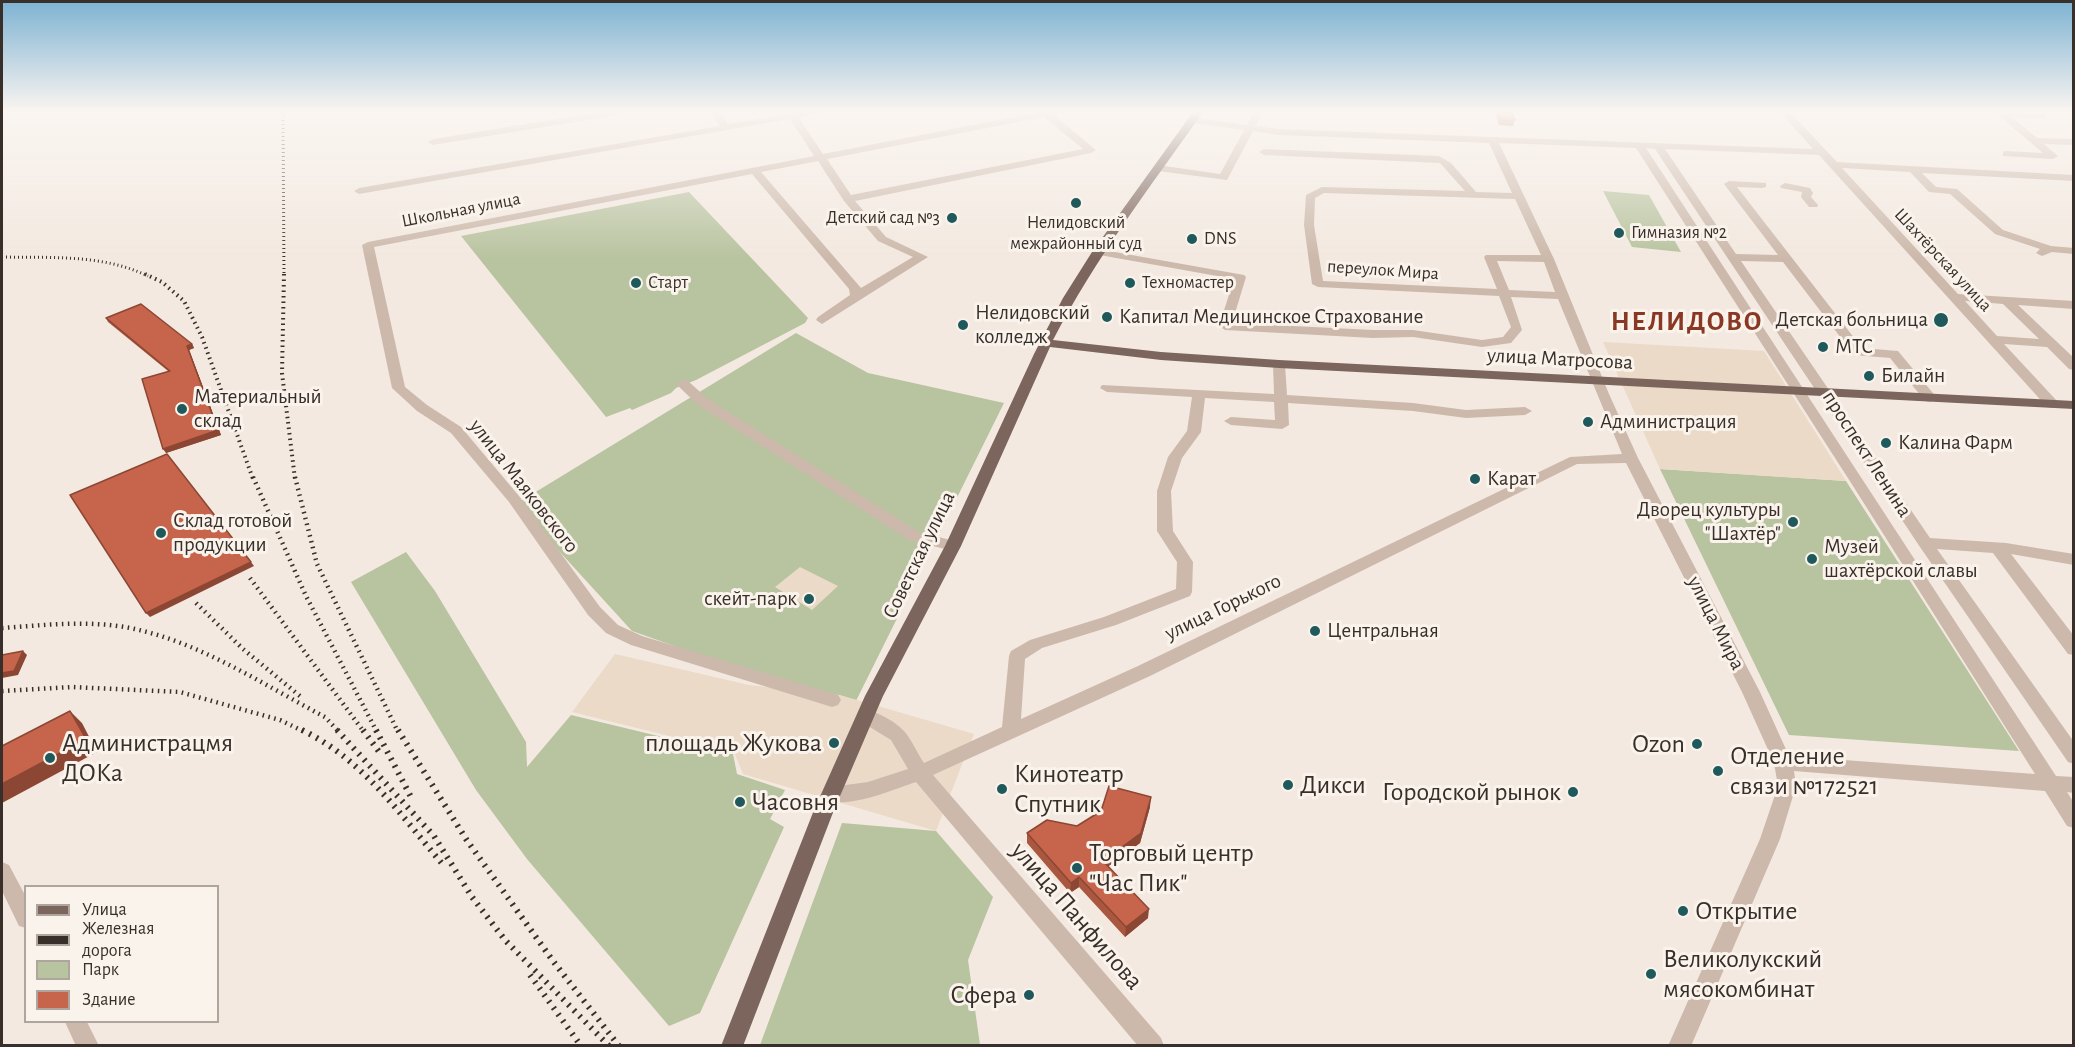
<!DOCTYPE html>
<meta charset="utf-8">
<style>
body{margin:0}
#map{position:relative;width:2075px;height:1047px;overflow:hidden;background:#f3e9e0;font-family:"Alegreya Sans",sans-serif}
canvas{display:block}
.frame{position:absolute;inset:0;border:3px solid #392f2a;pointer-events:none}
.legend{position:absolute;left:24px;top:885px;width:195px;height:138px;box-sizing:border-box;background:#faf3ec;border:2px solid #ada59e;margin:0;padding:8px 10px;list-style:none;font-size:18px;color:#392f2a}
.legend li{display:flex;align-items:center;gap:12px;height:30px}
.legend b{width:30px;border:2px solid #ada59e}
</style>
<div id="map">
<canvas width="2075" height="1047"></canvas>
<div class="frame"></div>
<ul class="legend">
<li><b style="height:8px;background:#7b655c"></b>Улица</li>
<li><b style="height:8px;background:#392f2a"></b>Железная дорога</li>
<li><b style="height:16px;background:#b8c39f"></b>Парк</li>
<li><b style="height:16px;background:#c6654b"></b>Здание</li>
</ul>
</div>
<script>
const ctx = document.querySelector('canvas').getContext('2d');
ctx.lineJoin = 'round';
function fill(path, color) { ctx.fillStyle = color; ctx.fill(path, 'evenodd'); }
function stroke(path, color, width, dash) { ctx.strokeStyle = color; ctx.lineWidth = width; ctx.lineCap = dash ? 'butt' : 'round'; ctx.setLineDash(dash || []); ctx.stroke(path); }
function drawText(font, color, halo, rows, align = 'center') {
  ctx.font = font + ' "Alegreya Sans",sans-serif'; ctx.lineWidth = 6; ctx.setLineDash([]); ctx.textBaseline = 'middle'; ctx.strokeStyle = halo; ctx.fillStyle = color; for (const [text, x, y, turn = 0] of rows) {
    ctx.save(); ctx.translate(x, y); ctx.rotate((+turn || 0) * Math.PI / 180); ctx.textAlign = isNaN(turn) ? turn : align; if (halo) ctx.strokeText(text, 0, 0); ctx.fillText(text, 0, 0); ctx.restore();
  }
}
fill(new Path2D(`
 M1603,191L1649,195L1681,252L1632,247Z
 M689,192L808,318L805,323L696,380L676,388L671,393L632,410L630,408L606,417L461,236Z
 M796,333L868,373L1004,403L852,709L632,631L516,504Z
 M1660,469L1846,481L2019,751L1789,735Z
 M406,552L435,591L526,742L527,767L571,715L733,754L737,774L785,790L770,819L784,827L700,1013L669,1026L527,859L476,790L351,582Z
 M842,823L936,831L993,897L968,960L980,1045H760Z`), '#b8c39f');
fill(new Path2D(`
 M1603,342L1764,351L1846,481L1660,469Z
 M800,567L838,586L812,610L775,587Z
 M615,654L749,685L840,695L974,734L936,831L743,774L734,752L572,712Z`), '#ebdac7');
fill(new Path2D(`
 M601,112H623L618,115L433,145L428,142L433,139Z
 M711,112H721L728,124L800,112H821L799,118L823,154L1039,112H1060L1054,115L1096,150L1091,153L855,201L886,237L928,257L822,324L816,320L818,317L850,295L849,289L752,174L374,247L405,387L427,405L461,427L519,496L600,607L618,625L642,636L838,695L841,700L838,705L832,707L631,645L606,633L588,615L509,502L451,433L417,411L392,388L362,245L368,242L814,156L790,119L359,194L354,191L359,188L720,126ZM1044,117L1083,149L851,195L827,159ZM818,161L844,201L878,241L913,257L861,288L761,172Z
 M1253,112H1263L1255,126L1279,129L1813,149L1780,112H1790L1837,162L2074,175V181L1922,173L1936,187L1957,189L2003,230L2051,246L2074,248V254L2052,252L2042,256L2036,253L2040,249L1995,234L1950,194L1929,192L1910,172L1842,168L1958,294L2074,301V309L2018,305L2074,358V370L2069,369L2047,347L2004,344L2057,401L2059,404L2052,408L2047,407L1819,155L1665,149L1736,254L1778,255L1724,184L1729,181L1766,183V187L1762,188L1737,187L1862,348L1898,351L1937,398L1930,402L1925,401L1890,358L1854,355L1783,262L1741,261L1930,538L2006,543L2074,554V565L2011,554L2074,636V655L2068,654L1993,553L1937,549L2074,742V764L2068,762L1920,547L1655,149L1646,148L2056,776L2074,777V793L2067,792L2074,803V828L2067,826L2045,791L1794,771L1796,786L1780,839L1691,1046H1668L1760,839L1778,786L1774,763L1742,692L1626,463L1577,464L1150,676L933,775L1161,1038L1164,1046H1138L916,782C892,790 849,809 824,800L822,794L824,788L868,782L908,769L891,740L860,721L857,716L860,711C871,707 894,721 903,730C911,738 917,753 924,763L1002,727L1009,656L1011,651L1030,640L1104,617L1176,589L1177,562L1157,531V491L1168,457L1187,431L1192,397L1107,392L1100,388L1102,385L1274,394L1273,364L1279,360L1285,364L1287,395L1413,403L1466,410L1525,407L1532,411L1525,415L1466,418L1413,411L1288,403L1289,425L1282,429L1231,425L1224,421L1231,417L1275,420L1274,402L1205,398L1201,432L1182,458L1171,491L1173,531L1193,562L1192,592L1190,596L1116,625L1042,648L1025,659L1021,719L1138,666L1570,457L1622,454L1558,299L1511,297L1522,330L1511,343L1482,347L1413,337L1373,338L1225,330L1219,326L1234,279L1094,254V250L1098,249L1244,275L1246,277L1232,323L1373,330H1413L1482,340L1503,337L1511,327L1499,296L1318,287L1312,284L1304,225L1306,195L1322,187L1465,191L1440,163L1264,155L1259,152L1264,149L1439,156L1451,163L1476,192L1512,193L1489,143L1279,135L1253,131L1227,180L1158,171L1153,168L1158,165L1220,174L1244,130L1192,123L1187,120L1192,117L1247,125ZM1499,143L1636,148L1853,486L2035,774L1789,756L1760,692L1638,458L1609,394L1554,259ZM1324,193L1515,199L1541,255H1486L1484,257L1497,289L1323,281L1314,225L1315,198ZM1497,261L1544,262L1555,292L1509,290ZM1965,301L2003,304L2039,339L1997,336Z
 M1999,112L2046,114V118L2043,119L2012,117L2037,138L2074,139V145L2044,144L2058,156L2053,159L2003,156V152L2006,151L2043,153L1999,116Z
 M1785,183L1810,188L1813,193L1811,197L1818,205L1817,207H1809L1801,197L1802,192L1781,188L1780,186Z
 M683,380L688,381L708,399L919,532L958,542L961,546L958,550L953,551L909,540L698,405L676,384Z
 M2,862L9,865L26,897V928L19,926L2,891Z
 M65,1022H87L99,1046H76Z`), '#ccb9ab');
fill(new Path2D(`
 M1193,112H1203C1150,187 1095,259 1053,340L1161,352L1279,360L2074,401V409L1279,368L1161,360L1050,347L961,546L883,696L834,810L743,1046H721L814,810L865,696L945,546L1034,354L1063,298L1092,252Z`), '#7b655c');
stroke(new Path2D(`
 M283,112L284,276
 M2,257C52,258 102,254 148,276`), '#392f2a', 3, [1, 3]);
stroke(new Path2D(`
 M145,274L162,282L184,301L202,337L253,479
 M284,274L282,373L295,479`), '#392f2a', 4, [1.5, 4]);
stroke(new Path2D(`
 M253,477L306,596L377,732
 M295,477L317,564L398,732
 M250,578L364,732
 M196,603L243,649L300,696
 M2,628C47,625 94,619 139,630C204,645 266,686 325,717L339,732
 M2,691L72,687L180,692L280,720L305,732`), '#392f2a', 4.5, [1.5, 4.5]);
stroke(new Path2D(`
 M302,730C364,760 401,816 445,867
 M337,730L434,836L472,897L505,940L609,1046
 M363,730L380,753
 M376,730L411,797
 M398,730L466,839L553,961L619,1046
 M530,975L581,1046`), '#392f2a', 6, [2, 6]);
fill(new Path2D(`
 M1495,112H1511L1515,120L1513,126L1499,125Z
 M106,318L192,344L194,348L189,350L221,435L166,453L168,371L108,322Z
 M1150,807L1140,843L1108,866L1148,918L1125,937L1079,887L1070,893L1027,843V833L1077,826L1101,811Z`), '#aa5740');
fill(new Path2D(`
 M192,344L194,348L189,350L221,435L166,453L163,449L187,346Z
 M251,562L254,566L150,617L146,613Z
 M23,651L27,655L18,675L2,678V673Z
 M70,711L82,723L97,752L2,803V784Z
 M1151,797L1150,807L1140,843L1102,871L1103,861Z
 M1079,877V887L1070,893L1071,883Z
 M1149,909L1148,918L1125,937L1126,927Z`), '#8b4734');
const building = new Path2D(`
 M1498,112H1511L1515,120H1501Z
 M141,304L192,344L187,346L218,430L163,449L142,379L170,371L106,318Z
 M167,454L251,562L146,613L70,495Z
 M23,651L14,671L2,673V655Z
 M70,711L86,739L2,784V746Z
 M1109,786L1151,797L1141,833L1103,861L1149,909L1126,927L1079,877L1071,883L1027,833L1047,820L1077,826L1101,811Z`);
fill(building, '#c6654b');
stroke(building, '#8b4734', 1.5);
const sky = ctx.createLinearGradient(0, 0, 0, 259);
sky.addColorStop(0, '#7db2d2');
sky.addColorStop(0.43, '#faf5f1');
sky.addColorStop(1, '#faf5f100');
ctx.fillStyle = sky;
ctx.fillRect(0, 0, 2075, 259);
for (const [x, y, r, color] of [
 [1076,203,6,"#1f595b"],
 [952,218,6,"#1f595b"],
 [1619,233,6,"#1f595b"],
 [1192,239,6,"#1f595b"],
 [636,283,6,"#1f595b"],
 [1130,283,6,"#1f595b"],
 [1107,317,6,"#1f595b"],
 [1941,320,8,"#1f595b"],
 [963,325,6,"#1f595b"],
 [1823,347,6,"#1f595b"],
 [1869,376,6,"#1f595b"],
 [182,409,6,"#1f595b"],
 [1588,422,6,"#1f595b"],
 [1886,443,6,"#1f595b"],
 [1475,479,6,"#1f595b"],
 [1793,522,6,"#1f595b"],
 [161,533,6,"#1f595b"],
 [1812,559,6,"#1f595b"],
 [809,599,6,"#1f595b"],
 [1315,631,6,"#1f595b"],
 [834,743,6,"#1f595b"],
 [1697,744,6,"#1f595b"],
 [50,758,6,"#1f595b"],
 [1718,771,6,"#1f595b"],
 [1288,785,6,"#1f595b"],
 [1002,789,6,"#1f595b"],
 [1573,792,6,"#1f595b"],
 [740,802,6,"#1f595b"],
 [1077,868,6,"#1f595b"],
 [1683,911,6,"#1f595b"],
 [1651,974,6,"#1f595b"],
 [1029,995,6,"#1f595b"]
]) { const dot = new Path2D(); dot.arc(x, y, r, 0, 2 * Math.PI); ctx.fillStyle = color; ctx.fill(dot); stroke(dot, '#faf3ec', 2); }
drawText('18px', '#392f2a', '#faf3ec', [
 ["Школьная улица",461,210,-11],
 ["Шахтёрская улица",1943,260,47],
 ["переулок Мира",1383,270,4]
]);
drawText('18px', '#392f2a', '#faf3ec', [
 ["Детский сад №3",940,218,"right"],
 ["Нелидовский",1076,223,"center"],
 ["межрайонный суд",1076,244,"center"],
 ["Гимназия №2",1631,233],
 ["DNS",1204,239],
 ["Старт",648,283],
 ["Техномастер",1142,283]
], 'left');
drawText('21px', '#392f2a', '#faf3ec', [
 ["Нелидовский",975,313],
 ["колледж",975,337],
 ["Капитал Медицинское Страхование",1119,317],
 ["Детская больница",1928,320,"right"],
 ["МТС",1835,347],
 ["Билайн",1881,376],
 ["Материальный",194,397],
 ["склад",194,421],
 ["Администрация",1600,422],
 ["Калина Фарм",1898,443],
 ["Карат",1487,479],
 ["Дворец культуры",1781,510,"right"],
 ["\"Шахтёр\"",1781,534,"right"],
 ["Склад готовой",173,521],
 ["продукции",173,545],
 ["Музей",1824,547],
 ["шахтёрской славы",1824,571],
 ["скейт-парк",797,599,"right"],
 ["Центральная",1327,631]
], 'left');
drawText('21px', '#392f2a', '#faf3ec', [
 ["улица Матросова",1560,359,3],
 ["проспект Ленина",1867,454,57],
 ["улица Маяковского",524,486,52],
 ["Советская улица",919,555,-64],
 ["улица Горького",1223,607,-26],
 ["улица Мира",1716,623,63]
]);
drawText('26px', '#392f2a', '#faf3ec', [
 ["Администрацмя",62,743],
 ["ДОКа",62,773],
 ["площадь Жукова",822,743,"right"],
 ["Ozon",1685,744,"right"],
 ["Отделение",1730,756],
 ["связи №172521",1730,786],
 ["Кинотеатр",1014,774],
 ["Спутник",1014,804],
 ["Дикси",1300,785],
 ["Городской рынок",1561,792,"right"],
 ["Часовня",752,802],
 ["Торговый центр",1089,853],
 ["\"Час Пик\"",1089,883],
 ["Открытие",1695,911],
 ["Великолукский",1663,959],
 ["мясокомбинат",1663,989],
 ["Сфера",1017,995,"right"]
], 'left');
drawText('26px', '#392f2a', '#faf3ec', [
 ["улица Панфилова",1077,916,49]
]);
ctx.letterSpacing = '1.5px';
drawText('bold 27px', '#893823', '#faf3ec', [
 ["НЕЛИДОВО",1687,322]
]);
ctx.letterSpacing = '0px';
</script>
